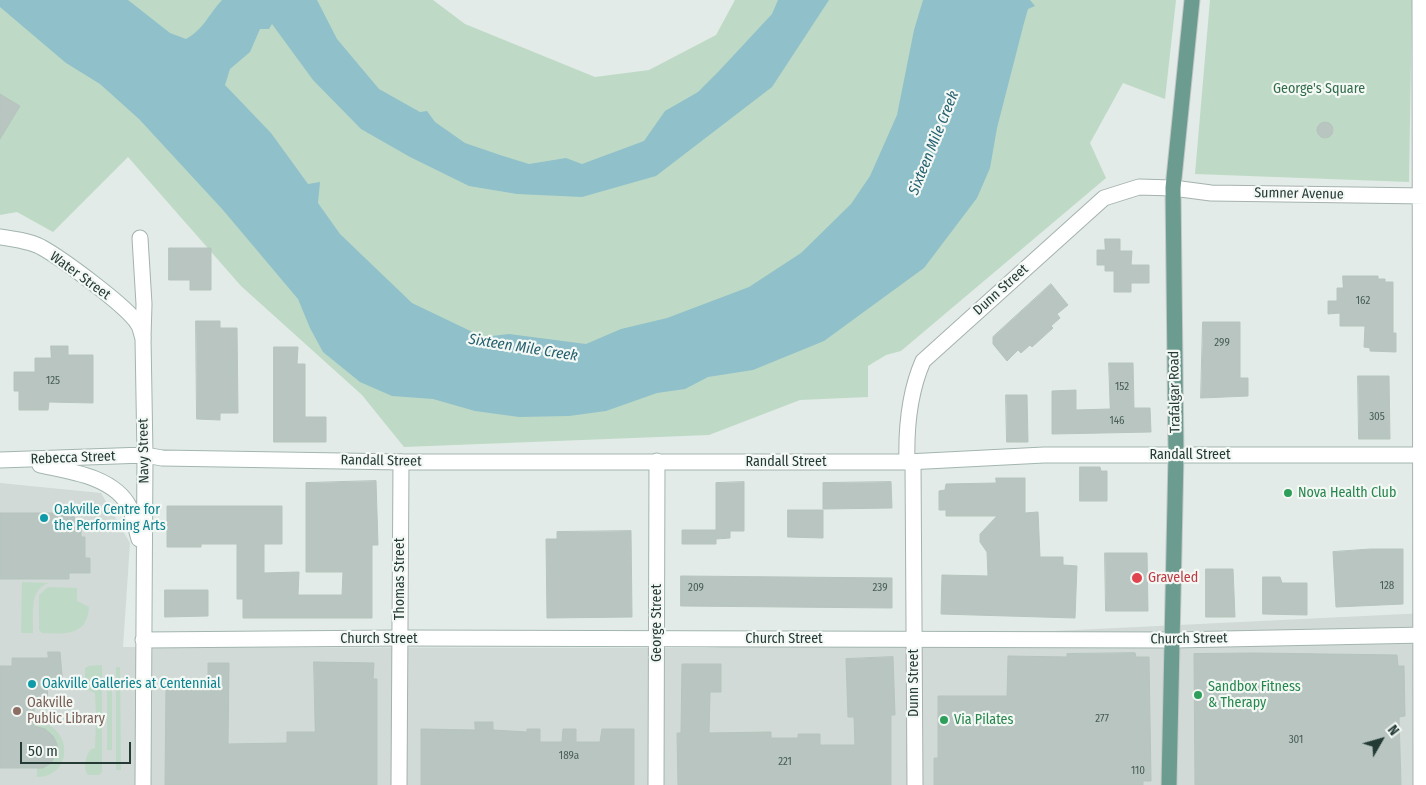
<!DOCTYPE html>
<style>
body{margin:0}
#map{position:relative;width:1426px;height:785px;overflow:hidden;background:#e2ebe7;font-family:"Fira Sans Condensed",sans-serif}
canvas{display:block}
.north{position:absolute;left:1356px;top:715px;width:50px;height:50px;-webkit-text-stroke:4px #f3f8f5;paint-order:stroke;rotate:52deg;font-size:14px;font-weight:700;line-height:20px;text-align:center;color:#243a35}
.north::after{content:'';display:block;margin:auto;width:18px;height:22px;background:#243a35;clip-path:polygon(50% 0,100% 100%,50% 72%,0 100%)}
.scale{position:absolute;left:20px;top:742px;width:111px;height:22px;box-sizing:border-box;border:2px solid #243a35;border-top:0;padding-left:6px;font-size:15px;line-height:18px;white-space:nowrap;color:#243a35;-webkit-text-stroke:4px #f3f8f5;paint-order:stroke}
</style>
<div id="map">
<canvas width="1426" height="785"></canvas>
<div class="north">N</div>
<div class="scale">50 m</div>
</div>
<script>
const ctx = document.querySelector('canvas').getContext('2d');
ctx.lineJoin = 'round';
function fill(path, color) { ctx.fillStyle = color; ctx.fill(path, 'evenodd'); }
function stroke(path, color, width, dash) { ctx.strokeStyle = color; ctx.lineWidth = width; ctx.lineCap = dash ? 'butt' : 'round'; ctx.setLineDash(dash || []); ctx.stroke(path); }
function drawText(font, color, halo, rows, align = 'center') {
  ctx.font = font + ' "Fira Sans Condensed",sans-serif'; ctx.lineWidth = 4.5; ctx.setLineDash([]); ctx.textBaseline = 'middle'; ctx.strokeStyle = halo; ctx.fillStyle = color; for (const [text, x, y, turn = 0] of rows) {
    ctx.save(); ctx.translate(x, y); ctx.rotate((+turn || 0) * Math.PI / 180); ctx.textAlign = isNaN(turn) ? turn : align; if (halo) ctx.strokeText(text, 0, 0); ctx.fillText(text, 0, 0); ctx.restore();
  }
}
fill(new Path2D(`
 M0,483L101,493L130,543L123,647L704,648L1426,613V785H0Z`), '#d1dad6');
fill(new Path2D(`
 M0,0H433L465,24L595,77L649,70L716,35L735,0H1176L1165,99L1123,83L1090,143L1106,178L901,351L886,355L868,366V397L800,400L709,435L404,447L362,395L241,286L128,157L53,232L17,212L0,215Z
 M1210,0H1412L1409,182L1195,174Z
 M22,582L48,583C28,591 34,615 33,633H21Z
 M48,587L77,588V601L89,607C87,636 66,634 42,633L39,630V595Z
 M102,665V717H96L95,693L88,690V684L85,681V668L89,666Z
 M116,667H120L121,770H116Z
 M107,691H112V750H107Z
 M34,721C74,724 74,777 37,777V768C49,768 56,760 58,749C55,734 48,730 34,728Z
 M96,724H102V772L99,775H88C82,768 86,755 91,749L95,748Z`), '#bedac6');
fill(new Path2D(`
 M0,0H128L170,33L186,39C203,30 209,14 222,0H317L337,39L379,89L420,112L427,111L435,122L465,143L500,155L529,164L566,158L582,164L644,141L665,111L698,92L719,71L772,14L778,0H829L772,87L656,176L582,197L517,194L469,186L410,157L361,129L313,80L272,24L269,29H260L250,52L230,69L225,85L271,133L308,184L320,182L318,203L340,234L412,303L483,337L509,334L586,344L621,329L667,318L749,287L801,253L851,204L870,176L897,115L914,30L923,0H1030L1035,6L1028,9L1024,23L997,128L990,168L977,198L924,268L824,341L753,370L708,377L685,389L657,393L606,411L569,416L519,417L475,411L433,399L392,396L360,382L323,352L310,328L298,299L223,210L139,119L100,84L66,63L0,7Z`), '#90c0ca');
const building = new Path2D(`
 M0,94L20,106L0,139Z
 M1317 130a8 8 0 1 1 16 0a8 8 0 1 1-16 0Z
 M1105,239H1120V251H1132L1131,265H1149V283H1131V292H1114V271H1105V265H1097V250H1105Z
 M169,248H211V290H190V280H169Z
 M1343,276H1378V279H1385V282H1393V333H1396V352L1370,351V348L1364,347L1365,326H1340V313L1328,314V301H1337V288H1343Z
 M1051,284L1068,305L1057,314L1060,318L1051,326L1053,328L1032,347L1030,345L1021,353L1018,350L1007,361L993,344V337Z
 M196,321H220V328H237L238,413H220V420L197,419Z
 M1203,322H1240V378H1248V396L1201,398Z
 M51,346H68V355H93V403L49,402L48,410H19V391H14V372H35V358H51Z
 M274,347H298L297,364H305V417H326V442H274Z
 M1109,363H1133L1134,408H1150L1151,432L1052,434V391L1076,390V410L1110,409Z
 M1358,376H1389L1390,439H1359Z
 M1006,395H1027L1028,442H1007Z
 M1080,467H1100L1101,471H1107V501H1080Z
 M996,478H1025V513L1038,512L1040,557H1063V565L1077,566L1075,618L941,614L942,575L988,576L987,552L980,542V534L997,516H946V510H939V491L945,490L946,484L996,483Z
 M376,481L378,545H372V618H243V599H237V544H201V547H167V506H282V544H264V573L299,572L298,595H342L343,572H306V483Z
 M744,482V531H730V538L716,539V544H682V530H716V483Z
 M891,482L892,508L823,509V483Z
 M788,510H823V538L788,537Z
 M0,513H74L75,526H81V537H85V558H90V573H69V579H0Z
 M631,531L632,617L547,618L546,539H557V532Z
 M1371,549H1403V604L1336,607L1333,552Z
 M1105,553H1147L1148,611H1106Z
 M1206,569H1233L1235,617H1206Z
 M681,576L892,578V608L681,606Z
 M1263,577H1280L1282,583H1307V615L1263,614Z
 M165,590H208V616L165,617Z
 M48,652H60L63,687H47L48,701H34V726L45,729L53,736L57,744V753L51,763L43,768H0V666H12V658H48Z
 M1135,653L1136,657H1149L1151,781H1143V785H934V758H938V696H1007L1008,656L1067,657V654Z
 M1253,653L1397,655L1398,666H1404L1405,716L1399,717L1401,785H1195L1194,654Z
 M893,657L895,715H891V785H678L677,733H681L682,664H721V692H710L709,733L771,732V738H798V734H820V745H855L854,717H848L846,659Z
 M314,662L374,663L373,679H377V785H165L166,685H208V663H229L228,744L287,743V732H315Z
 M475,722H493V730L527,732V729H540V742H562L563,729H576V742H600L602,729H634V785H421V729L475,730Z`);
fill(building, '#b8c5c0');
stroke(building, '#b6c4be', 1);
const street = new Path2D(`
 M1420,0L1421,785
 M140,238L144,304L143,338
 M907,462C906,428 909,393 923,361L1104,198L1139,187L1173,188L1211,193L1426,196
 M913,462L915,785
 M399,785L401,462`);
const secondary = new Path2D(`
 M0,237C14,239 29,241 41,247C61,258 127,306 138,324C141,328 141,334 143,338L145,455L143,785
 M0,460L145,455L162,458L401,462H907L1044,455H1426
 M40,465C70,471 115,477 130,508C134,518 136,529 139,539
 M143,640L400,638L1173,640L1426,635
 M656,785L657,461`);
const primary = new Path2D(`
 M1169,785L1176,455L1173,188L1192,0`);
stroke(street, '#a5b2ae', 17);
stroke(secondary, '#a2b5af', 17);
stroke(primary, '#c2c8c6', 17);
stroke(street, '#fff', 15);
stroke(secondary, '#fff', 15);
stroke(primary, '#6c9c90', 15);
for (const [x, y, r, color] of [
 [1288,493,5,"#2e9e5b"],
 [44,518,5,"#0f9aa8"],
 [1137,578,6,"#e0444e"],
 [32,684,5,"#0f9aa8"],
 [1198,695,5,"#2e9e5b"],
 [17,711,5,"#8d6e63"],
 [944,720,5,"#2e9e5b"]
]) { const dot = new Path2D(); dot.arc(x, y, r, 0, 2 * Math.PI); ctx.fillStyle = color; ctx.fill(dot); stroke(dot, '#f3f8f5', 2); }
drawText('11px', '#495d58', null, [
 ["162",1363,301],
 ["299",1222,343],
 ["125",53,381],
 ["152",1122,387],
 ["305",1377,417],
 ["146",1117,421],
 ["128",1387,586],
 ["209",696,588],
 ["239",880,588],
 ["277",1102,719],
 ["301",1296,740],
 ["189a",569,756],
 ["221",785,762],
 ["110",1138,771]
]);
drawText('14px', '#336c4a', '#f3f8f5', [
 ["George's Square",1319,89]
]);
drawText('14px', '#243a35', '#f3f8f5', [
 ["Sumner Avenue",1299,194,1],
 ["Water Street",80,276,36],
 ["Dunn Street",1001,290,-42],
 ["Trafalgar Road",1175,392,-91],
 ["Navy Street",144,451,-91],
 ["Randall Street",1190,455],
 ["Rebecca Street",73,458,-2],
 ["Randall Street",381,461,1],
 ["Randall Street",786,462],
 ["Thomas Street",400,579,-90],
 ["George Street",657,623,-90],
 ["Church Street",379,639],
 ["Church Street",784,639],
 ["Church Street",1189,639,-1],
 ["Dunn Street",914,683,-90]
]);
drawText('14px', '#27864d', '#f3f8f5', [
 ["Nova Health Club",1298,493],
 ["Sandbox Fitness",1208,687],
 ["& Therapy",1208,703],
 ["Via Pilates",954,720]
], 'left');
drawText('14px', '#0d838f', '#f3f8f5', [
 ["Oakville Centre for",54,510],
 ["the Performing Arts",54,526],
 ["Oakville Galleries at Centennial",42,684]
], 'left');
drawText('14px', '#be3a42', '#f3f8f5', [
 ["Graveled",1148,578]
], 'left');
drawText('14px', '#785e54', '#f3f8f5', [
 ["Oakville",27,703],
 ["Public Library",27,719]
], 'left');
drawText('italic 15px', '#25616f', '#f3f8f5', [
 ["Sixteen Mile Creek",934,143,-68],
 ["Sixteen Mile Creek",523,348,9]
]);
</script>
